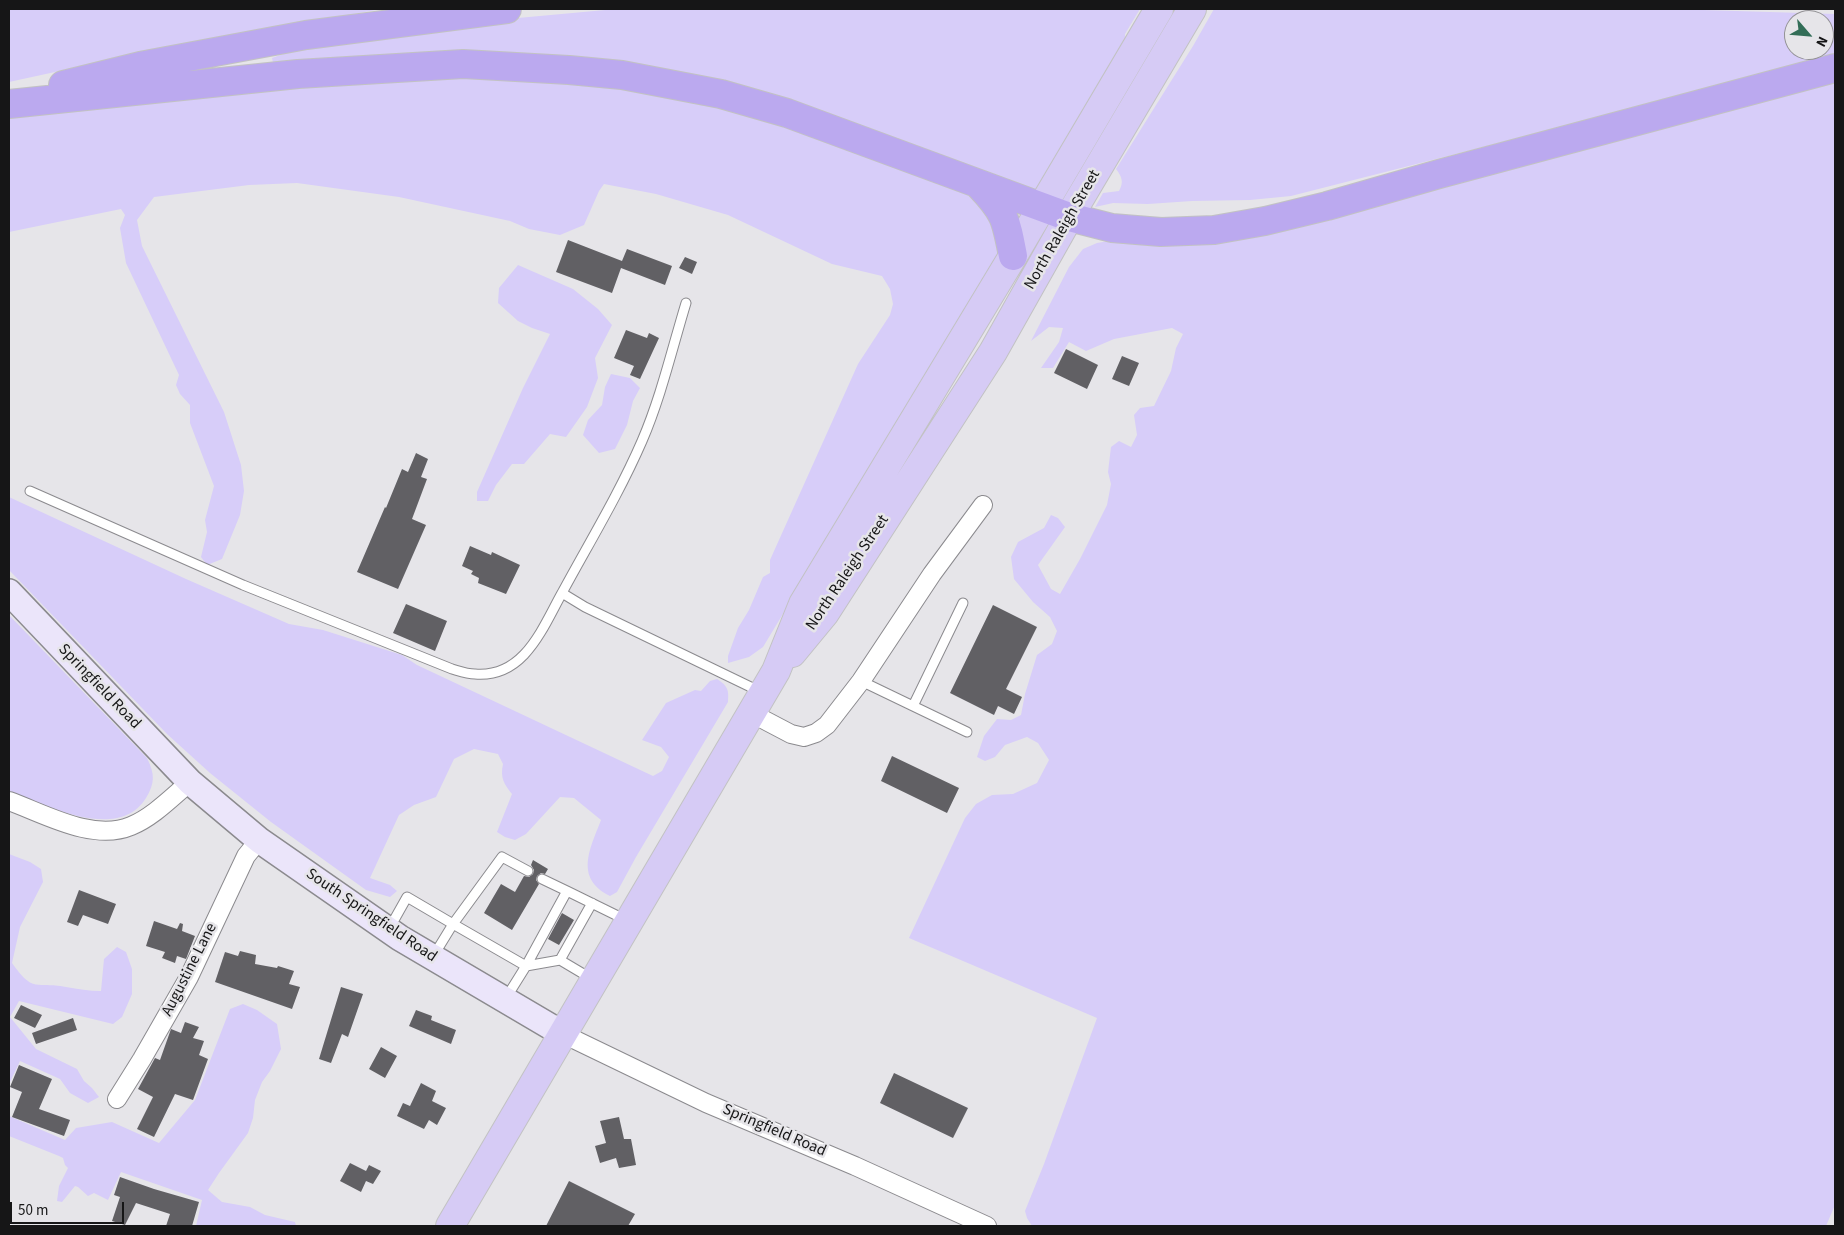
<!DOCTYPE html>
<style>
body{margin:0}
#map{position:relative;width:1844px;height:1235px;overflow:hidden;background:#e6e5e9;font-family:"Source Sans 3",sans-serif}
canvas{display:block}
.frame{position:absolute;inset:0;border:10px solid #161617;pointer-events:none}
.north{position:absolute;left:1784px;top:10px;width:50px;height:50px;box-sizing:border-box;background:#e6e5e9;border:1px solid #939295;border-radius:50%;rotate:117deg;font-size:14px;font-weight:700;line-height:20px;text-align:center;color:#161617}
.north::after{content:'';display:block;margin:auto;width:18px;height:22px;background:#326d57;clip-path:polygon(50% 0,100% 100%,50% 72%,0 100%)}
.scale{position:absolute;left:10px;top:1202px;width:114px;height:22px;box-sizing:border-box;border:2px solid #161617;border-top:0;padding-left:6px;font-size:15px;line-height:18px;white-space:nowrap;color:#161617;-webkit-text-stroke:4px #e6e5e9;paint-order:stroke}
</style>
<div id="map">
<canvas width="1844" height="1235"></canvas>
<div class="frame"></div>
<div class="north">N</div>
<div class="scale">50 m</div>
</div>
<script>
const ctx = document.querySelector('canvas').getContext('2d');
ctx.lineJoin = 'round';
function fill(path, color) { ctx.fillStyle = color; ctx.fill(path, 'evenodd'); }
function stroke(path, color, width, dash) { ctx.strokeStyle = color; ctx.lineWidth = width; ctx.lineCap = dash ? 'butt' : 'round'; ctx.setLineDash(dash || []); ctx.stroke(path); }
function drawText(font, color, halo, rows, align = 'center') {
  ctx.font = font + ' "Source Sans 3",sans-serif'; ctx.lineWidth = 5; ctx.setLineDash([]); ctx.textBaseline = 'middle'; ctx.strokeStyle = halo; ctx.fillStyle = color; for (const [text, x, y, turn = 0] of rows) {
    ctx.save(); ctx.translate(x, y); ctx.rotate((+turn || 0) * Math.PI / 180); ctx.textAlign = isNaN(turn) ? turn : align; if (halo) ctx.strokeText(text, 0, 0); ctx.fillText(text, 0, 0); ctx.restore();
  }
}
fill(new Path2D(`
 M9,9H381L147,52L9,82Z
 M616,9H1140L1125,34V41L1040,189L1031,190L741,91L298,67L273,63L272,58L306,46L406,31L518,18Z
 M1214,9H1670L1835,14V61L1555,134L1550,130L1291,196L1250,200L1192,201L1148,204L1113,203L1095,207L1103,193L1119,191C1124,182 1122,177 1116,169L1193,46ZM1794,20H1824V50H1794Z
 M460,72L583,78L772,119L969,193L988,208L1000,248L994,265L763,647L749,657L728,663V656L738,628L749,610L763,577L770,573V560L858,364L890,315L893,304L890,289L882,276L832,264L728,215L656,194L604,184L599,191L584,225L560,235L529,229L510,221L399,197L297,183L249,185L154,197L137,220L142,246L224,412L241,465L244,491L240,515L222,559L207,565L201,557L207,532L205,520L214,486L190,423V405L180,394L176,385L179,375L126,263L120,228L125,215L121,209L9,232V115Z
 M1835,81V1205L1826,1226H1032L1027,1218L1025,1211L1044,1164L1097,1018L909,938L965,818L976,804L992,795L1013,794L1037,783L1049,760L1038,743L1027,737L1005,745L995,757L985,761L977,757L984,736L997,719L1011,720L1021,715L1025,694L1037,655L1052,644L1057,631L1050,617L1033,602L1014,579L1011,557L1018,542L1044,528L1051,515L1058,518L1065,527L1038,565L1051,589L1060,594L1080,559L1107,505L1111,484L1108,472L1111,447L1119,441L1131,447L1137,435L1134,415L1140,408L1154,406L1171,371L1176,348L1183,334L1172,328L1114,339L1086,351L1069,342L1053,368H1041L1059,342L1063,328L1049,327L1031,341L1069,267L1083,249L1097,243L1465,180L1677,125L1776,95Z
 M518,265L573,289L598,309L612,325L595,358L598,378L587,407L566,437L550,434L524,464H512L496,485L488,501H477V492L523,388L550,334L532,328L518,321L498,303L499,288Z
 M611,374L630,378L640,388L633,401L627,425L615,449L599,453L583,435L588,420L602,405L605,387Z
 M9,497L186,579L289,624L323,630L402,655L417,665L653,776L662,771L669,757L661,747L642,740L666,703L695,690L701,691L710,681L717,679C728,686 729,690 728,702L636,857L617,892L610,896C574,878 590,849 601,820L574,798L560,797L526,834L515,840L505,837L497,832L512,794C504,784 500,778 503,764L498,754L474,749L454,759L436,797L414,805L399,815L370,878L390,885L397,891L390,897L366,890L271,822L210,773L167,734L9,570Z
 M9,615L147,758C155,774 155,783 146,798C118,843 45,805 9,791Z
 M9,854L30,862L41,869L43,882L20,927L12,963C34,994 35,981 66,987C78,989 89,991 101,991L104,959L117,947L126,952L132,969V994L122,1017L113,1024L19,1001L10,1017L36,1049L77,1069L84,1081L92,1088L99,1097L88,1103L70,1093L60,1079L20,1061L9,1084Z
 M243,1004L257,1010L277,1024L281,1049L270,1071L262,1082L255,1100L253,1118L248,1133L219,1173L208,1190L222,1202L250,1207L265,1215L295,1222L296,1226H196L202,1200L121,1172L108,1200L94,1193L88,1196L78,1187L75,1186L62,1202L57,1201L59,1186L68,1168L65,1165L63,1158L59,1156L9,1136V1116L65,1140L76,1128L112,1122L159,1143L195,1100L230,1009Z`), '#d7cdf9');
fill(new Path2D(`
 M568,240L622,261L627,249L672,266L665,285L621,268L612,293L556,272Z
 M685,257L697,262L692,274L679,268Z
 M626,330L647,338L649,333L659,338L640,379L630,375L634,366L614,358Z
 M1066,349L1098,365L1087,389L1054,373Z
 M1122,356L1139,363L1129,386L1112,379Z
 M416,453L428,459L421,477L427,479L412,519L426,525L398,589L357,572L385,507L386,508L402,469L408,472Z
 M470,546L491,555L492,552L520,565L506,594L478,583L479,578L471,574L473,571L462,566Z
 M406,604L447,621L435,651L393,633Z
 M993,605L1037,627L1006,689L1022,697L1014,714L998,706L994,715L950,693Z
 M892,756L959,788L947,813L881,781Z
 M533,860L548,869L545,874L541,873L537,876L536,880L539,884L512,930L484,913L501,884L515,892L524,876L529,877L533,874L534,870L531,865Z
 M79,890L116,904L108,924L83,915L78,926L67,922Z
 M562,913L574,920L559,945L548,939Z
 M154,921L177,929L180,923L183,924L182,931L195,936L186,959L177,956L175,963L162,958L165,952L146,946Z
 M240,951L256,955L255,964L277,968L278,966L294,971L289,984L300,987L292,1009L215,982L225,952L238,956Z
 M341,987L363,994L348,1037L342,1034L331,1063L319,1059Z
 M21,1005L42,1015L35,1028L14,1018Z
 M416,1010L432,1016L431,1020L456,1030L451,1044L409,1026Z
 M73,1018L77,1030L36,1044L32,1033Z
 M185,1022L199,1027L193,1038L204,1041L199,1055L208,1059L193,1100L175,1094L154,1137L137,1129L153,1097L138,1089L155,1058L160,1060L171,1029L181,1033Z
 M381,1047L397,1056L385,1078L369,1069Z
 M19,1065L52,1079L39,1109L70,1120L64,1136L12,1117L22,1092L10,1087Z
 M894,1073L968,1108L953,1138L880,1103Z
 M421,1083L436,1091L432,1101L446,1108L437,1125L429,1120L424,1129L397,1116L403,1103L410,1106Z
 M619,1117L624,1139H631L636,1165L619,1168L616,1158L600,1163L595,1146L606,1143L600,1121Z
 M350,1163L366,1171L369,1165L381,1171L373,1184L366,1181L361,1192L340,1181Z
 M120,1177L154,1189L199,1202L192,1226H166L170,1214L136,1203L125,1225L112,1221L120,1197L114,1195Z
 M569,1181L635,1214L628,1226H546Z`), '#616064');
const lane = new Path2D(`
 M30,491L243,585L452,669C459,671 467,674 475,674C524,678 542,629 562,593L585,607L761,692
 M562,593C589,543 619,494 642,441C661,397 672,349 686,303
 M861,681L967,732
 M913,706L963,603
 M542,879L567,891
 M389,929L407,897L453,924L434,955
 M526,966L567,891L626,920
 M526,966L560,960
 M592,979L560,960L592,903
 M506,998L526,966L453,924L502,857L528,871`);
const street = new Path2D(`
 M751,713L791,734L804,737L816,733L827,725L861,681L932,574L983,505
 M9,801C45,814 93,842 131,826C153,817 172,797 190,782
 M563,1034L706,1103L855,1166L987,1226
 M117,1099L142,1059L189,977L246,856L259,840`);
const secondary = new Path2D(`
 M9,592L190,782L259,840L400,938L563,1034`);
const primary = new Path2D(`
 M792,653L825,613L993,352L1069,217L1192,9
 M450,1226L776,671L803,604L1013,256L1159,9`);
const highway = new Path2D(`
 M63,85L140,66L306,35L507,9
 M9,104L298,74L463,64L569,70L622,75L721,94L787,113L1069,217L1112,228L1161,232L1214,230L1265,221L1327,206L1439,174L1835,68
 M979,185C1005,212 1006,219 1013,256`);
stroke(lane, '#8b8a8e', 11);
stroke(street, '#8b8a8e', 20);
stroke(secondary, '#8b8a8e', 28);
stroke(primary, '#c2c2c3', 30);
stroke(highway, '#c2c2c3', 30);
stroke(lane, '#fff', 9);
stroke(street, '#fff', 18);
stroke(secondary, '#ebe5fa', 25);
stroke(primary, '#d6cbf5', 28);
stroke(highway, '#bba9ef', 28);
drawText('16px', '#161617', '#e6e5e9', [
 ["North Raleigh Street",1063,230,-60],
 ["North Raleigh Street",848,573,-56],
 ["Springfield Road",99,687,46],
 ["South Springfield Road",371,916,34],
 ["Augustine Lane",190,970,-63],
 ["Springfield Road",774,1131,23]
]);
</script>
